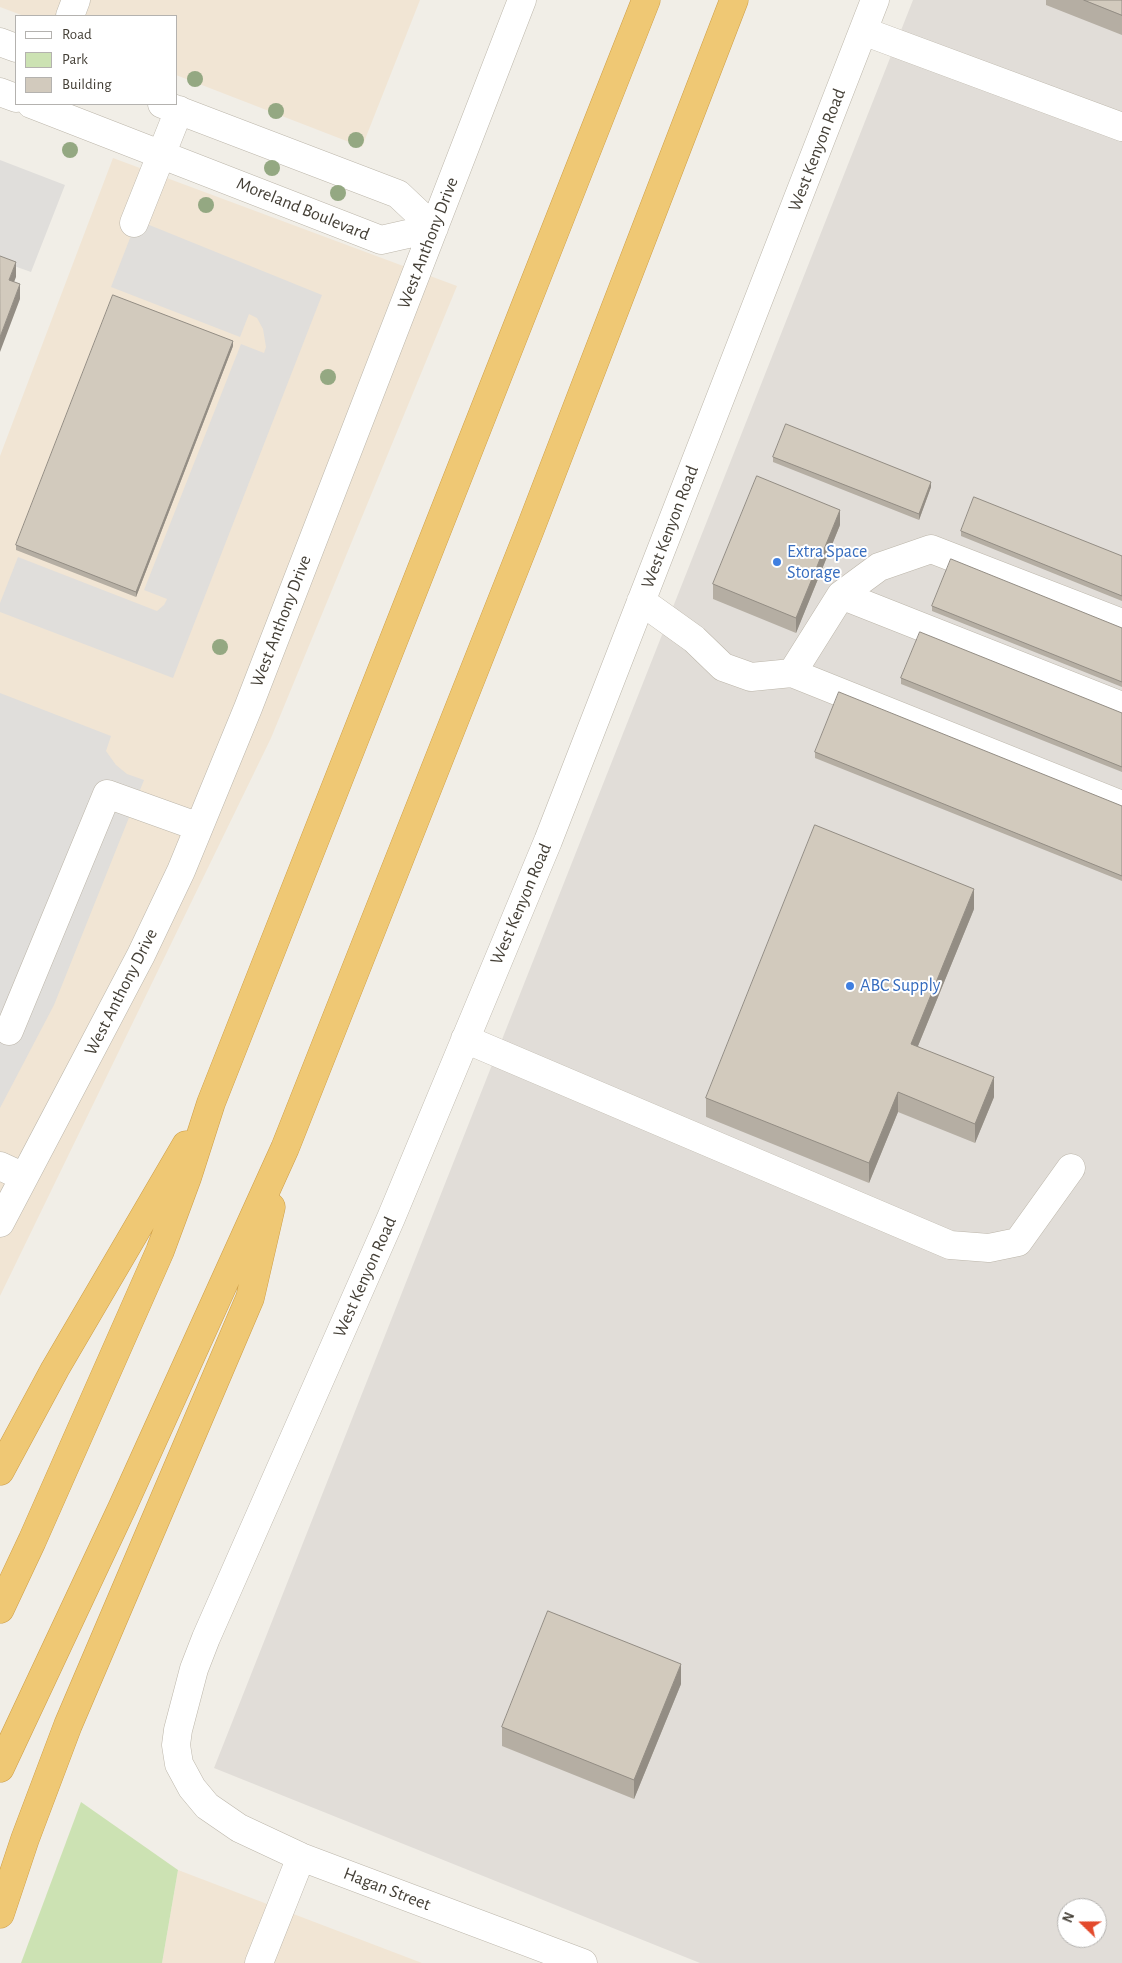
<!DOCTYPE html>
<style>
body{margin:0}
#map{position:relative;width:1122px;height:1963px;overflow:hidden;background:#f1eee7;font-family:"Alegreya Sans",sans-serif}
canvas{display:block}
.legend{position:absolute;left:15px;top:15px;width:162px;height:90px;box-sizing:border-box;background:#fff;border:1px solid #b4b2af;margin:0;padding:6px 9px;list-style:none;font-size:15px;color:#443f36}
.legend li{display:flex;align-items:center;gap:10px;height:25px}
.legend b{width:25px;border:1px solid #b4b2af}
.north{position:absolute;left:1057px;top:1898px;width:50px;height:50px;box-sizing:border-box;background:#fff;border:1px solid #b4b2af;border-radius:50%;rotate:292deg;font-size:14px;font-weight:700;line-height:20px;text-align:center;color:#443f36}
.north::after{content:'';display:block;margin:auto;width:18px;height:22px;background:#e34a2c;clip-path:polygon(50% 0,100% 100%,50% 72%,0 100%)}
</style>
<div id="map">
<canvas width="1122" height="1963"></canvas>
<ul class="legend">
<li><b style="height:6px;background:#fff"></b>Road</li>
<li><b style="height:14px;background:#cce2b3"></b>Park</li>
<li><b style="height:14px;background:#d2cabd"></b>Building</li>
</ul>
<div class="north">N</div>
</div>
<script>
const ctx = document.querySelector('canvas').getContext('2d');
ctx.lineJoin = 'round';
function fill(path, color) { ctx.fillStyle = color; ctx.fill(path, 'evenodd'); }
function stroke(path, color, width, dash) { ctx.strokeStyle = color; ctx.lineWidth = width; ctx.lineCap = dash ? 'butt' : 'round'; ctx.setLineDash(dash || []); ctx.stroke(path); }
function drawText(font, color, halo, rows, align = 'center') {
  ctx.font = font + ' "Alegreya Sans",sans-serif'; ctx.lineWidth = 4; ctx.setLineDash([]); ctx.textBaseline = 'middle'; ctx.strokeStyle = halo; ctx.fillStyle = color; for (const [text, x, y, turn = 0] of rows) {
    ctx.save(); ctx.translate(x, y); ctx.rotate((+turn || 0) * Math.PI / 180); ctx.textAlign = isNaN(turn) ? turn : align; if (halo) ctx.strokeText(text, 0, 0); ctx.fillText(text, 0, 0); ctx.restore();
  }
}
fill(new Path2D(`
 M0,0H420L362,147L176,75V16H24L0,7Z
 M113,158L457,286L271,738L0,1296V456Z
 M178,1870L422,1963H162Z`), '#f1e5d4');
fill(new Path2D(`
 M913,0H1122V1963H700L214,1768ZM1067,1908H1097V1938H1067Z`), '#e1ddd8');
fill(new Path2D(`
 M81,1802L178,1870L162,1963H21Z`), '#cce2b3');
fill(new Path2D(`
 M0,160L65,185L31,272L0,261Z
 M137,220L322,295L173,678L0,612V603L18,557L157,611L164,605L167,599L144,590L241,344L264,353L266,347L263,329L257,318L249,314L240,337L111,287Z
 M0,693L111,736L106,751L116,765L127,774L144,780L54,1005L0,1108Z`), '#e0dedb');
const minor = new Path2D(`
 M70,16L76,0
 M863,31L1122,127
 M0,42L16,48
 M0,92L16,98
 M31,104L381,240L434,228
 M162,104L398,194L434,228
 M134,223L179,110
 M841,595L1122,706
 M641,601L694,639L723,667L751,677L792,673L1122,805
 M792,673L841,595L879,567L931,549L1122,623
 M9,1031L107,794L199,827
 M465,1039L950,1245L989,1248L1018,1242L1071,1168
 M0,1166L24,1177
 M0,1223L141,955L181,871L248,708L522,0
 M259,1963L301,1857
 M583,1963L301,1857L239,1828L207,1806L192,1788L179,1764L176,1745L178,1730L194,1669L206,1638L391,1218L548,841L875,0`);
const highway = new Path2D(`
 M0,1471L55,1369L186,1145
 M0,1609L32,1541L160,1251L187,1178L211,1103L646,0
 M0,1768L122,1508L285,1148L529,532L734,0
 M0,1914L25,1839L68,1725L250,1298L271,1207`);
stroke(minor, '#bcb6aa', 29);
stroke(highway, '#cd9d45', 29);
stroke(minor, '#fff', 28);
stroke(highway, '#efc874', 28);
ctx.fillStyle = '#94a882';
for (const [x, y] of [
 [195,79],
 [276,111],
 [356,140],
 [70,150],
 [272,168],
 [338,193],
 [206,205],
 [328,377],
 [220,647]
]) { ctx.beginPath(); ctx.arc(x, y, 8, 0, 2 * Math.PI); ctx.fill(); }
fill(new Path2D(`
 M1046,0H1122V35L1046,5Z
 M233,346L136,597L16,550V545Z
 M773,457L931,487L919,520L773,462Z
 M840,525L796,633L713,599V584Z
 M961,531L1122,556V601L961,536Z
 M932,606L1122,628V687L932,611Z
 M901,678L1122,713V772L901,684Z
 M815,752L1122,806V881L815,758Z
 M974,909L918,1046L994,1097L975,1143L898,1112L869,1183L706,1117V1098Z
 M681,1684L634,1799L502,1746V1727Z`), '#b5aea3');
fill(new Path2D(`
 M16,262V277L9,295V280Z
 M20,284V299L0,352V337Z
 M233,341V346L136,597V592Z
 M931,482V487L919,520V514Z
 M840,510V525L796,633V618Z
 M974,889V909L911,1063V1044Z
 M994,1077V1097L975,1143V1124Z
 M898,1092V1112L869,1183V1163Z
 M681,1664V1684L634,1799V1780Z`), '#938d84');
const building = new Path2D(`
 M1084,0H1122V15Z
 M0,256L16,262L9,280L20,284L0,337Z
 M113,295L233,341L136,592L16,545Z
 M786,424L931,482L919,514L773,457Z
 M757,476L840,510L796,618L713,584Z
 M974,497L1122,556V596L961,531Z
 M951,559L1122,628V682L932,606Z
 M920,632L1122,713V767L901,678Z
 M839,692L1122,806V876L815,752Z
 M815,825L974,889L911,1044L994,1077L975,1124L898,1092L869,1163L706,1098Z
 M548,1611L681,1664L634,1780L502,1727Z`);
fill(building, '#d2cabd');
stroke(building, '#938d84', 1);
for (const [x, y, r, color] of [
 [777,562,5,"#3f7fe0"],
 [850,986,5,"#3f7fe0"]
]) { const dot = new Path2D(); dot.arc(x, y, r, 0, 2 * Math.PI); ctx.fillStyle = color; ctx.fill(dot); stroke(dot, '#fff', 2); }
drawText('18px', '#443f36', '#fff', [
 ["West Kenyon Road",817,150,-69],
 ["Moreland Boulevard",303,209,22],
 ["West Anthony Drive",428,243,-69],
 ["West Kenyon Road",670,527,-69],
 ["West Anthony Drive",281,621,-69],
 ["West Kenyon Road",521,904,-67],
 ["West Anthony Drive",121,992,-63],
 ["West Kenyon Road",365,1277,-66],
 ["Hagan Street",387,1889,21]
]);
drawText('18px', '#366cbe', '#fff', [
 ["Extra Space",787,552],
 ["Storage",787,573],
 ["ABC Supply",860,986]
], 'left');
</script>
